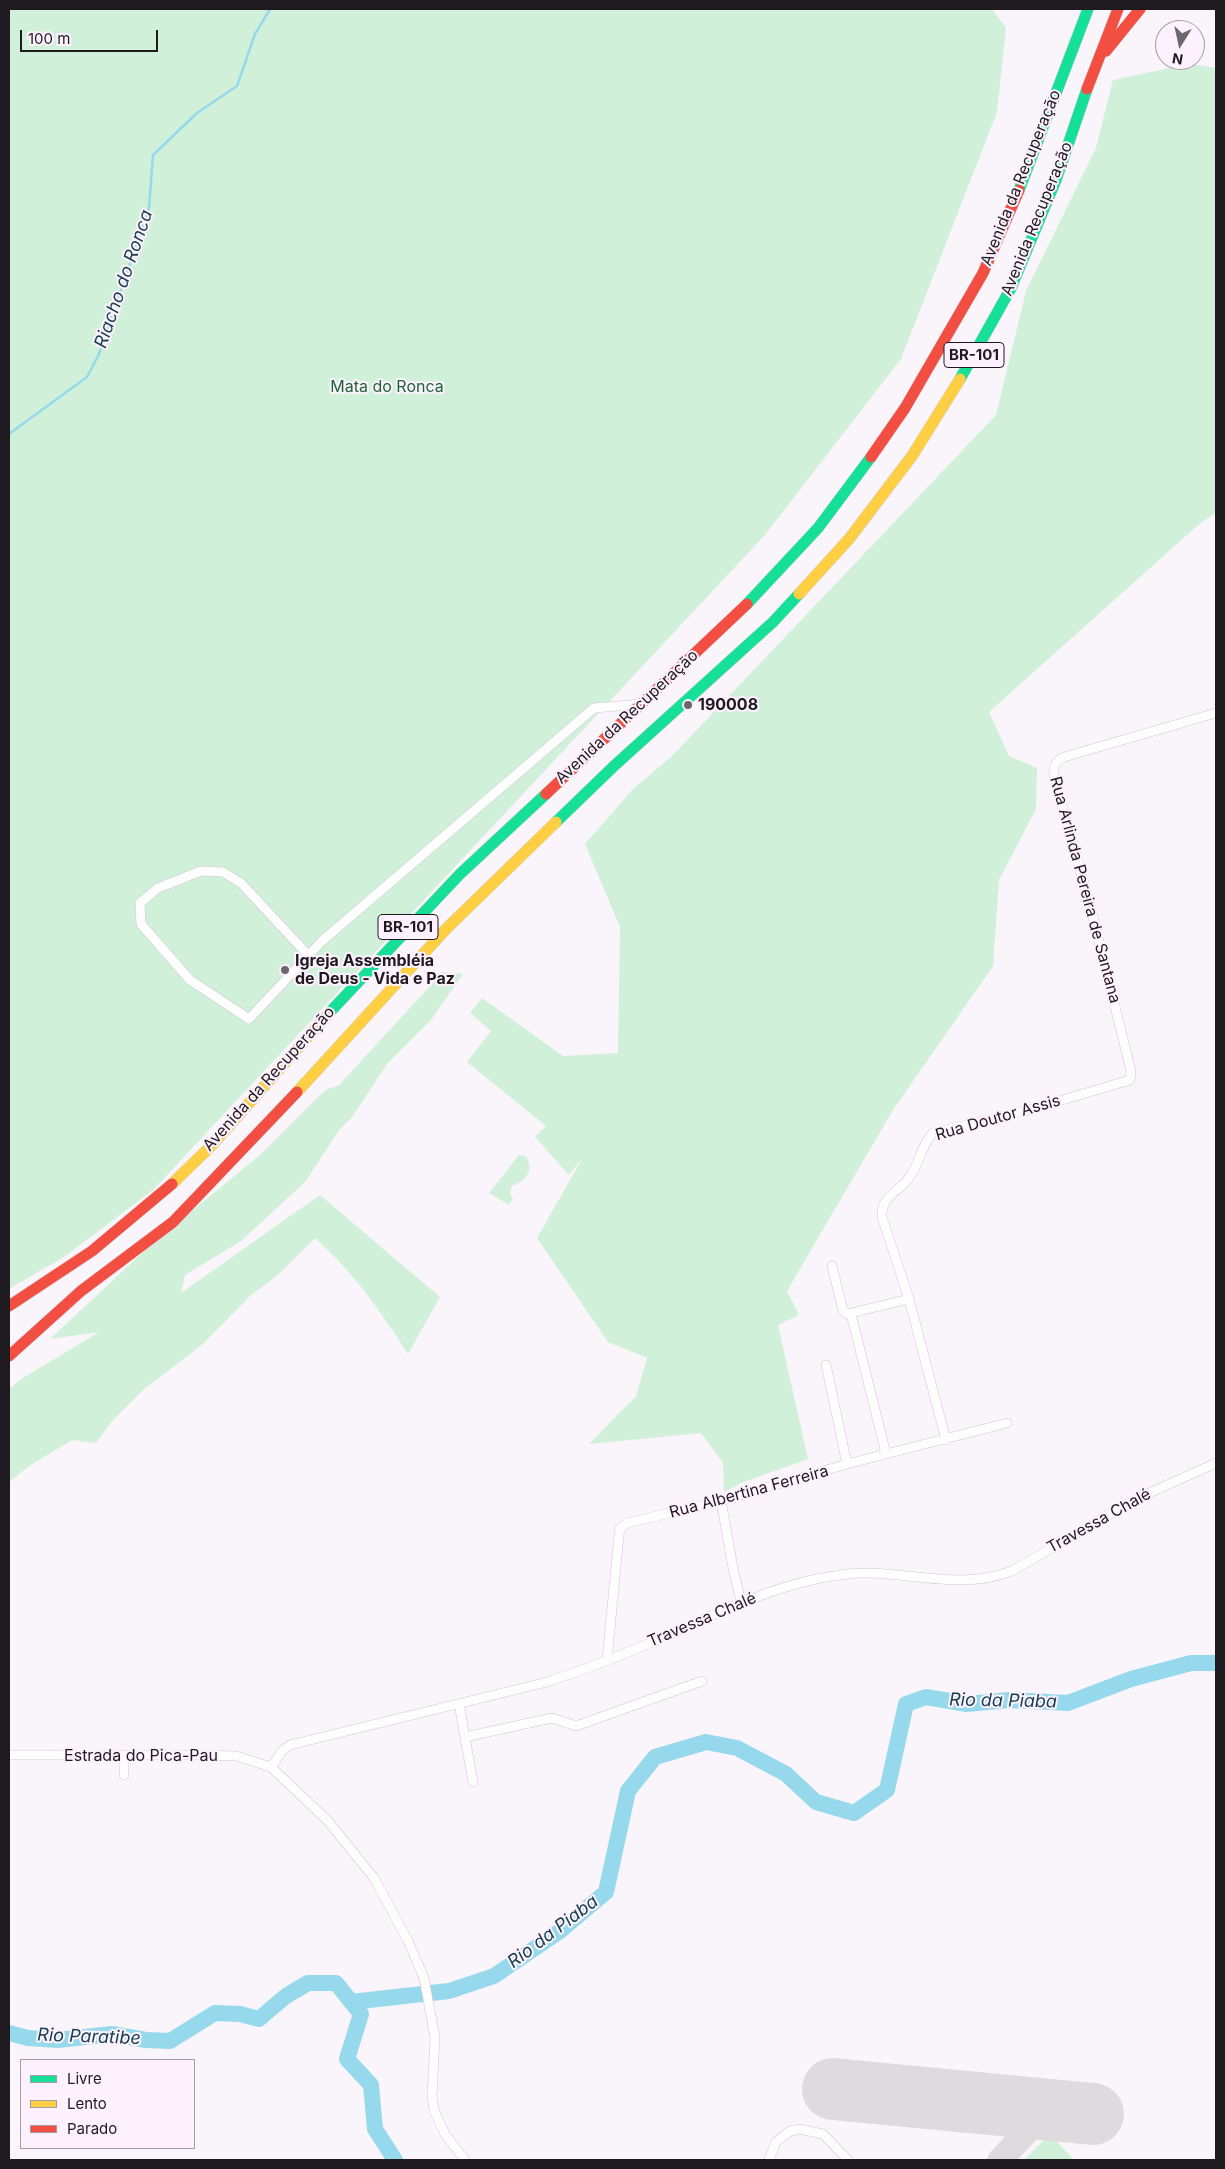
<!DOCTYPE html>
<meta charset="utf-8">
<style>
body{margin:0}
#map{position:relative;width:1225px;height:2169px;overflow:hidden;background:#faf4fb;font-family:Inter,sans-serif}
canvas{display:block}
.frame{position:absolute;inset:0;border:10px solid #1f1a20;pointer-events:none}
.legend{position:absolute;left:20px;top:2059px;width:175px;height:90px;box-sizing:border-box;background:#fdf1fe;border:1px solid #a49ba5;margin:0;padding:6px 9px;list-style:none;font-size:15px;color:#1f1a20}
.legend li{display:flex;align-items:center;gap:10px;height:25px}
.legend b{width:25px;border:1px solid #a49ba5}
.north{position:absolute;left:1155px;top:20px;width:50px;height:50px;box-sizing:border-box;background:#fdf1fe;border:1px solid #a49ba5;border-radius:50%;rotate:190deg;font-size:14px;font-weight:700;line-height:20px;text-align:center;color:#1f1a20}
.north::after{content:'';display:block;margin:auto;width:18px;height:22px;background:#6c666d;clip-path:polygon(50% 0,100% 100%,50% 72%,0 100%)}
.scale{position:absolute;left:20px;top:30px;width:138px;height:22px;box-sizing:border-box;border:2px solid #1f1a20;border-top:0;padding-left:6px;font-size:15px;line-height:18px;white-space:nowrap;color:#1f1a20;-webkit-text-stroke:4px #fdf1fe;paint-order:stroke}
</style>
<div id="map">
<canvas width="1225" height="2169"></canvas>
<div class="frame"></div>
<ul class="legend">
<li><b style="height:6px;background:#16e098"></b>Livre</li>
<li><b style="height:6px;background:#ffcf43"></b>Lento</li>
<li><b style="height:6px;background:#f24e42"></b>Parado</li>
</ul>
<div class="north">N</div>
<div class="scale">100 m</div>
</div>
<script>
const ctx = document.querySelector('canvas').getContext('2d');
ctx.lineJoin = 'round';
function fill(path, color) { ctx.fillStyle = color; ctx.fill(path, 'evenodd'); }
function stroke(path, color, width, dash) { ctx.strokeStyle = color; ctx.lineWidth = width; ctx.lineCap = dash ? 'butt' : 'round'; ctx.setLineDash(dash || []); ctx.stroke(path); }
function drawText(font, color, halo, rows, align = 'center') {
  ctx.font = font + ' Inter,sans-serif'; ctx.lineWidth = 4; ctx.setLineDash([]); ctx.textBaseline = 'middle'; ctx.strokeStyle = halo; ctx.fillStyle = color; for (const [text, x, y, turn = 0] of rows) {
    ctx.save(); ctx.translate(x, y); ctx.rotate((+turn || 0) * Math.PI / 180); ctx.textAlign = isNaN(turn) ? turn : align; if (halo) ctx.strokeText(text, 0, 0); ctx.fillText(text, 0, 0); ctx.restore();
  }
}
fill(new Path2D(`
 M9,9H992L1006,28L997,112L901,359L764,536L153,1190L64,1257L9,1289Z
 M1189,64L1216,68V512L1197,526L989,712L1009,756L1037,768L1036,809L999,880L993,966L893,1110L787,1291L799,1315L778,1325L808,1459L741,1483L724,1492L723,1463L701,1433L589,1444L636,1396L647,1358L608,1342L537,1238L582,1159L569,1175L535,1137L546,1126L467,1062L491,1031L470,1013L482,998L563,1056L618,1053L620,927L585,844L634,788L672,756L996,415L1026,291L1096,148L1113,80Z
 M443,972L463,974L431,1020L387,1064L352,1117L340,1129L305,1182L241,1241L185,1275L181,1293L320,1195L440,1297L408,1354C379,1309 355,1274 315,1238L278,1275L250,1296L203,1344L143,1390L113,1420L96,1443L72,1440L29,1466L9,1482V1389L23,1378L99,1332L50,1339L155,1241L260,1155L325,1090L339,1085Z
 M519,1155L526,1156C534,1171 527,1179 512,1186L510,1194L513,1198L509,1205L489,1193Z
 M1050,2134L1074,2160H1024Z`), '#d1f0d9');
stroke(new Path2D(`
 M9,434L87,377L99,354L149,208L153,155L197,113L237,86L255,34L270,9`), '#97d9ec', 2.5);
stroke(new Path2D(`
 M351,2002L449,1991L494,1976L560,1931L606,1892L628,1791L655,1757L706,1742L737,1748L786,1774L816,1802L854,1813L887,1790L906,1704L926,1697L967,1704L1009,1700L1068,1703L1131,1679L1191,1663H1216
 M9,2033L28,2038L58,2040L112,2034L146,2040L170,2041L215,2013L240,2014L259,2019L286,1996L308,1983H336L361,2014L347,2059L371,2085L375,2129L395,2160`), '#97d9ec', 16);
stroke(new Path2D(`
 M1000,2160L1038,2120L1039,2109`), '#dedade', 25);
stroke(new Path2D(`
 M833,2089L1093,2114`), '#dedade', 62);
const street = new Path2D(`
 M308,955L241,883L223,872L201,871L158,888L140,903L141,924L190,980L249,1019L322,941L594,708L641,704
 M832,1266L843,1310L847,1314L909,1299
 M851,1314L886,1454
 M826,1365L847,1464
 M946,1440L909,1299L882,1217C880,1195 902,1191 911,1175C920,1161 921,1146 933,1133L1025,1111L1130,1080L1131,1071L1090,905L1057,788C1054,774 1049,764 1064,757L1216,713
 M721,1501L734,1573L741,1601
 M607,1660L619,1535L620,1529L627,1523L721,1501L847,1464L1007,1423
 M459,1704L473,1782
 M465,1737L552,1718L576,1726L702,1681
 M9,1755H206L236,1756L271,1767L328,1821L374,1878L408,1941L424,1978L435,2038L432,2097L434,2110L445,2134L465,2160
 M271,1767L282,1751L290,1745L543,1683C579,1672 615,1658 650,1643C705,1619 757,1592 816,1579C832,1576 848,1573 865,1573C915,1573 962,1590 1012,1571L1136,1499L1216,1463
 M124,1775V1755
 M769,2160L776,2142L790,2131L800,2129L823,2134L848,2160`);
const fast = new Path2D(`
 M1019,190L1088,9
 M960,379L1011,288L1056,180L1087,89
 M747,604L818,528L871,457
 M556,822L614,766L773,622L799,594
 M329,1013L460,874L546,794`);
const slow = new Path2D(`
 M799,594L849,539L912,456L960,379
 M297,1092L447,928L556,822
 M172,1184L212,1145L329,1013`);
const jam = new Path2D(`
 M1106,51L1140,9
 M1087,89L1118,9
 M871,457L905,408L983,273L1019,190
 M546,794L747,604
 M9,1306L92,1251L172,1184
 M9,1356L81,1291L173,1222L297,1092`);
stroke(street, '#cdc9ce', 10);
stroke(fast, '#d5d2d5', 12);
stroke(slow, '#d5d2d5', 12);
stroke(jam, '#d5d2d5', 12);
stroke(street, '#fefdfe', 9);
stroke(fast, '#16e098', 11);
stroke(slow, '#ffcf43', 11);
stroke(jam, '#f24e42', 11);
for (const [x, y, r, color] of [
 [688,705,5,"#6c666d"],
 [285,970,5,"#6c666d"]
]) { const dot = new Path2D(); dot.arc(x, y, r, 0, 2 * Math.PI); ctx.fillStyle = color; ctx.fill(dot); stroke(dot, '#fdf1fe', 2); }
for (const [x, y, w] of [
 [974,355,60],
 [408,927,60]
]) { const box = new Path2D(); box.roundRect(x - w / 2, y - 12.5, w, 25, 4); ctx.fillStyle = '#fdf1fe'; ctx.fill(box); stroke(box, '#1f1a20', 1); }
drawText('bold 15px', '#1f1a20', null, [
 ["BR-101",974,355],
 ["BR-101",408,927]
]);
drawText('16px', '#1f1a20', '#fdf1fe', [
 ["Avenida da Recuperação",1021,178,-68],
 ["Avenida Recuperação",1037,219,-68],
 ["Avenida da Recuperação",627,717,-43],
 ["Rua Arlinda Pereira de Santana",1085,890,75],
 ["Avenida da Recuperação",269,1079,-48],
 ["Rua Doutor Assis",998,1118,-16],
 ["Rua Albertina Ferreira",749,1492,-15],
 ["Travessa Chalé",1099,1521,-29],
 ["Travessa Chalé",702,1620,-23],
 ["Estrada do Pica-Pau",141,1756]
]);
drawText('16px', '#1d6537', '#fdf1fe', [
 ["Mata do Ronca",387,387]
]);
drawText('bold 16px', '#1f1a20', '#fdf1fe', [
 ["190008",698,705],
 ["Igreja Assembléia",295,961],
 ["de Deus - Vida e Paz",295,979]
], 'left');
drawText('italic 18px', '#16424d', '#fdf1fe', [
 ["Riacho do Ronca",124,279,-71],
 ["Rio da Piaba",1003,1701,1],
 ["Rio da Piaba",553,1932,-37],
 ["Rio Paratibe",89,2037,2]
]);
</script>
